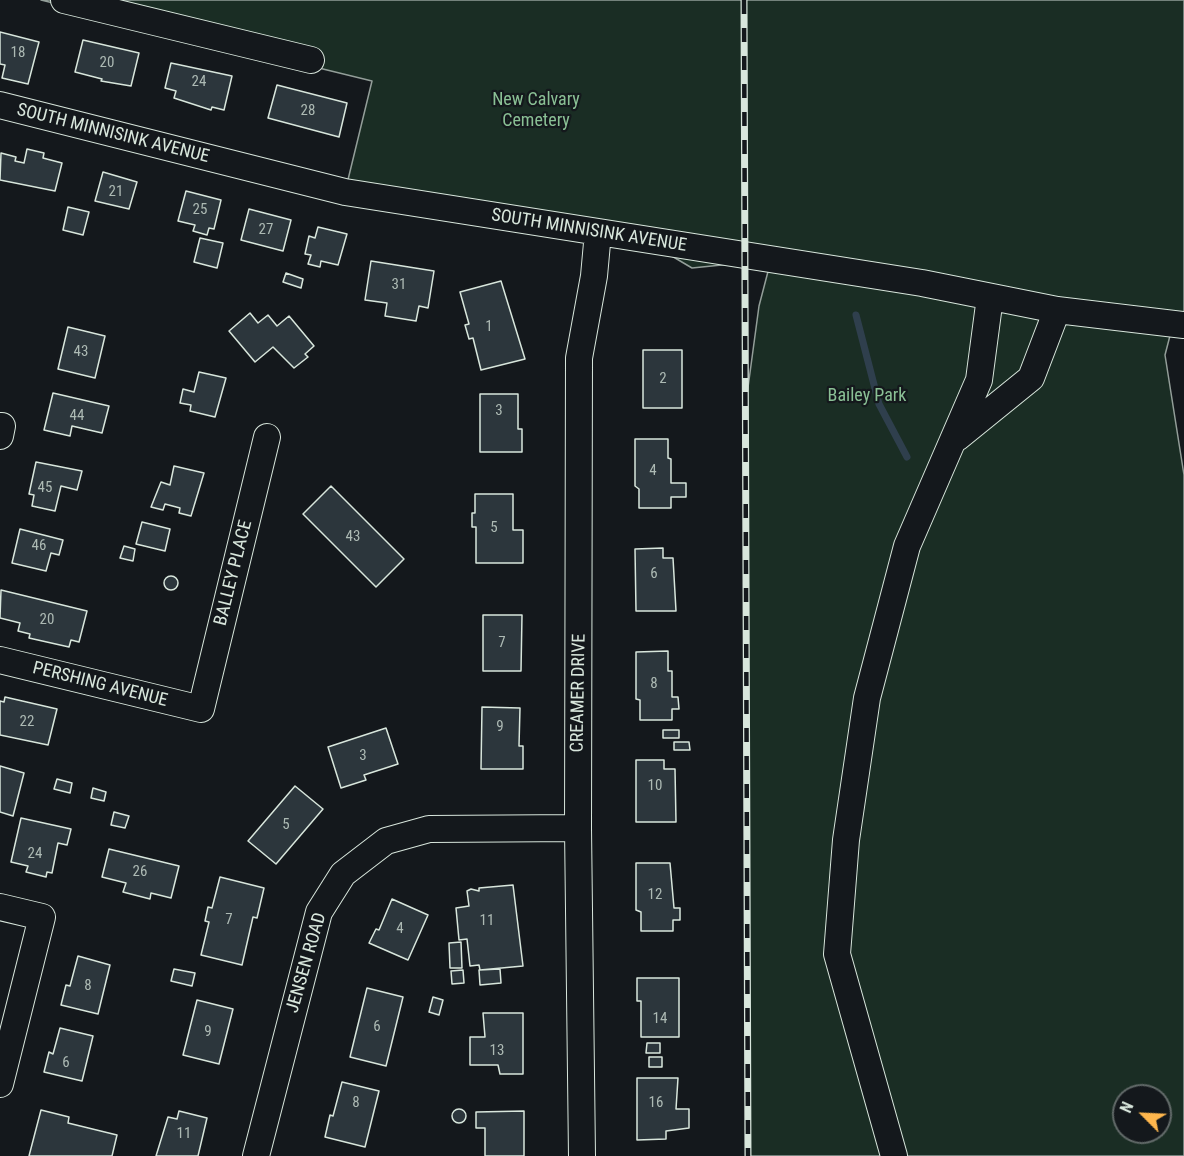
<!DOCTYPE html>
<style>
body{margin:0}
#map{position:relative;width:1184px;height:1156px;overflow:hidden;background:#14181c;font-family:"Roboto Condensed",sans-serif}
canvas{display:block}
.north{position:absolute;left:1112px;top:1084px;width:60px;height:60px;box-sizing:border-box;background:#14181c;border:2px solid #626a69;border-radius:50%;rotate:294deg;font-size:16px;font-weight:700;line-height:24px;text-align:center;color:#d8e6dc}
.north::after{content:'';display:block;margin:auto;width:21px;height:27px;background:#ffb74d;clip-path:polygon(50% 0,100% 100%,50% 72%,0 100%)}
</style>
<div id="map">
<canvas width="1184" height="1156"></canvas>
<div class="north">N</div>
</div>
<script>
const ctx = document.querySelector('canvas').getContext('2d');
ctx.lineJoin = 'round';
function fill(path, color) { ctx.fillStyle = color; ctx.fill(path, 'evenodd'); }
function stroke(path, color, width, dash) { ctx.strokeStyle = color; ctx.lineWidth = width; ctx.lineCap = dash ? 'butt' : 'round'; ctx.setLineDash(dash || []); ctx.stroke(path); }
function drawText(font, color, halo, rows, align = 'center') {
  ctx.font = font + ' "Roboto Condensed",sans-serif'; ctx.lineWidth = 4.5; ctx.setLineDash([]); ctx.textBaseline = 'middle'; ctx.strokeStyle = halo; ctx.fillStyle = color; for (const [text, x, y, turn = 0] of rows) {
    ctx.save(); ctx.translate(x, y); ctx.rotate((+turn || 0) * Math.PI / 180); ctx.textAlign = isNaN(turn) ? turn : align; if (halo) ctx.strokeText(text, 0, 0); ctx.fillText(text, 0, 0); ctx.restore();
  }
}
const green = new Path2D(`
 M41,0H1184V324H1173L1165,355L1184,475V1156H748L744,417L759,306L771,260L692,268L643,239L345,192L372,81ZM1124,1096H1160V1132H1124Z`);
fill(green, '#1a2d24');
stroke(green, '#939e99', 1.5);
stroke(new Path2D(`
 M856,315L879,404L907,457`), '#2f3f4d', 7);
const building = new Path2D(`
 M0,32L39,42L28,84L2,78L5,65L0,64Z
 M83,40L139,53L131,86L101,81L102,79L75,72Z
 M171,63L232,76L224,110L212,107L211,110L174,98L176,91L165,88Z
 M277,85L347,103L339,137L268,118Z
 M27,149L44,153L43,158L62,163L55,191L0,180L1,153L16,157L15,161L24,163Z
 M103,172L137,182L129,209L95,201Z
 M186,191L221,200L214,229L209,228L207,235L193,231L195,225L178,221Z
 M68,207L89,212L83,235L63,230Z
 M249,209L291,220L283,251L241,240Z
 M318,227L347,234L338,265L321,261L320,267L308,264L311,255L305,254L309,236L315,238Z
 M200,238L223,243L217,268L194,262Z
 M371,261L434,271L428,308L419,306L416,321L385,316L387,303L365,300Z
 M286,273L303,279L301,288L283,282Z
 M501,281L525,359L481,370L473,338L469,339L465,325L469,324L460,292Z
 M250,313L258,323L268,315L277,326L289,316L314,346L305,354L308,357L294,368L273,347L255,362L229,331Z
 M68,327L105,336L95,378L58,369Z
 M643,350H682V408H643Z
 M199,372L226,378L215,417L190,411L191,405L180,403L183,389L194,392Z
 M53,393L109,406L102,433L72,426L70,436L44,430Z
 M480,394H518V429H522V452H480Z
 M635,439H668V458L671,459V483H686V497H671V508H639V489L635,486Z
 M36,462L82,471L77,490L61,486L55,511L32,506L34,495L29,494Z
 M174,466L204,473L191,516L179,513L180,508L165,504L163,510L151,507L161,482L170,485Z
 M331,486L404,559L376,587L303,514Z
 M475,494H513V530H523V563H476V527H472V513H475Z
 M142,522L170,529L165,551L136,544Z
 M20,529L63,540L59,555L51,553L46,571L12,563Z
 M124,546L135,549L133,561L120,558Z
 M663,548V558H673L676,611H636L635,549Z
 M164 583a7 7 0 1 1 14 0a7 7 0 1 1-14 0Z
 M1,590L87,611L79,642L71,640L69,647L29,638L30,634L18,631L20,623L0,618Z
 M483,615H522L521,671H483Z
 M668,651V671H672V697H678L679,709H672V720H640V700L636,699V652Z
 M5,697L57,709L48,745L0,735V701L4,702Z
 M482,707L520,708L519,746H523V769H481Z
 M386,728L398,764L364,775L366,780L341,788L328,747Z
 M663,730H679V738H663Z
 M674,742H689L690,750H674Z
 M636,760H664V769H675L676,822H636Z
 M0,766L24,773L13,816L0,812Z
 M57,779L72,783L70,793L54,789Z
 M295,786L323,809L276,864L248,841Z
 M93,788L106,792L104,801L91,798Z
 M114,812L129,816L125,828L111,825Z
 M21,818L71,829L67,845L58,843L52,873L47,872L46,877L26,872L28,866L11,862Z
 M109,849L179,866L171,898L151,893L150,899L123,892L126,883L102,877Z
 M636,863H670L674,908H680V920H673V931H641V912L636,910Z
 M220,877L264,888L257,918L253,917L242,965L201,955L209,922L205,921L208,907L212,908Z
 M513,885L523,966L480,970L479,965L470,966L467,939L459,940L456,908L469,906L467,891L471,889L479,891V888Z
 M392,899L428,915L408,960L369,943L376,929L379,930Z
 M461,942L462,968H450L449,943Z
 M78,956L110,965L98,1014L61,1005L66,985L70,986Z
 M174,969L195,973L192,986L171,981Z
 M500,969L501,983L480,985L479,970Z
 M463,970L464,983L452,984L451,971Z
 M637,978H679V1037H641V1001H637Z
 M367,988L403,997L386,1066L350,1057Z
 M433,997L443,1000L439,1015L429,1012Z
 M197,1000L233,1009L219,1064L183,1055Z
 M483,1013H523V1074H500L498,1065H470V1037H485Z
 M60,1028L93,1036L82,1081L44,1072L49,1052L53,1054Z
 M647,1043H660V1053H646Z
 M649,1057H662V1067H649Z
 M637,1078H678L676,1109H689V1128L666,1131V1139L637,1140Z
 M342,1082L379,1091L365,1147L325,1137L330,1115L333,1116Z
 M452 1116a7 7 0 1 1 14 0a7 7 0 1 1-14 0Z
 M41,1110L69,1117L68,1123L117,1135L112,1156H29Z
 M179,1111L207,1118L198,1156H156L168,1117L177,1119Z
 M524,1111V1156H485V1128H476V1112Z`);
fill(building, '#2c363c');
stroke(building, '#d8e6dc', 1.5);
const minor = new Path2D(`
 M64,0L311,60
 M0,105L345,192L922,283L1057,310L1184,325
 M0,436L2,426
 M957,438L1031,378L1057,310
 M0,660L201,709L267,437
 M0,907L42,917L0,1084
 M256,1156L319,912L343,874L386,841L429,829L578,828
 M582,1156L578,828L579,358L594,276L598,232
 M894,1156L837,954L846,840L867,698L907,546L979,380L990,297`);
stroke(minor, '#d8e6dc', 28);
stroke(minor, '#14181c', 26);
const rail = new Path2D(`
 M744,0L748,1156`);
stroke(rail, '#d8e6dc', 7);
stroke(rail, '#14181c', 4.5, [14]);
drawText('15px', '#adbab4', null, [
 ["18",18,53],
 ["20",107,63],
 ["24",199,82],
 ["28",308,111],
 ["21",116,192],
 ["25",200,210],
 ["27",266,230],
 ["31",399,285],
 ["1",489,327],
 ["43",81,352],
 ["2",663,379],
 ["3",499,411],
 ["44",77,416],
 ["4",653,471],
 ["45",45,488],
 ["5",494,528],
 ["43",353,537],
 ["46",39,546],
 ["6",654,574],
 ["20",47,620],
 ["7",502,643],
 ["8",654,684],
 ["22",27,722],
 ["9",500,727],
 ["3",363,756],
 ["10",655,786],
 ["5",286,825],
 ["24",35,854],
 ["26",140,872],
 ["12",655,895],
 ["7",229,920],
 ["11",487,921],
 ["4",400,929],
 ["8",88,986],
 ["14",660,1019],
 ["6",377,1027],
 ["9",208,1032],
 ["13",497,1051],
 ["6",66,1063],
 ["8",356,1103],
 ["16",656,1103],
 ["11",184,1134]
]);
drawText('18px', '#8ac095', '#14181c', [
 ["New Calvary",536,100],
 ["Cemetery",536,121],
 ["Bailey Park",867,396]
]);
drawText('18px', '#d8e6dc', '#14181c', [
 ["SOUTH MINNISINK AVENUE",113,134,14],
 ["SOUTH MINNISINK AVENUE",589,231,9],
 ["BALLEY PLACE",234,573,-76],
 ["PERSHING AVENUE",100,685,14],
 ["CREAMER DRIVE",579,693,-89],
 ["JENSEN ROAD",307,963,-74]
]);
</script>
